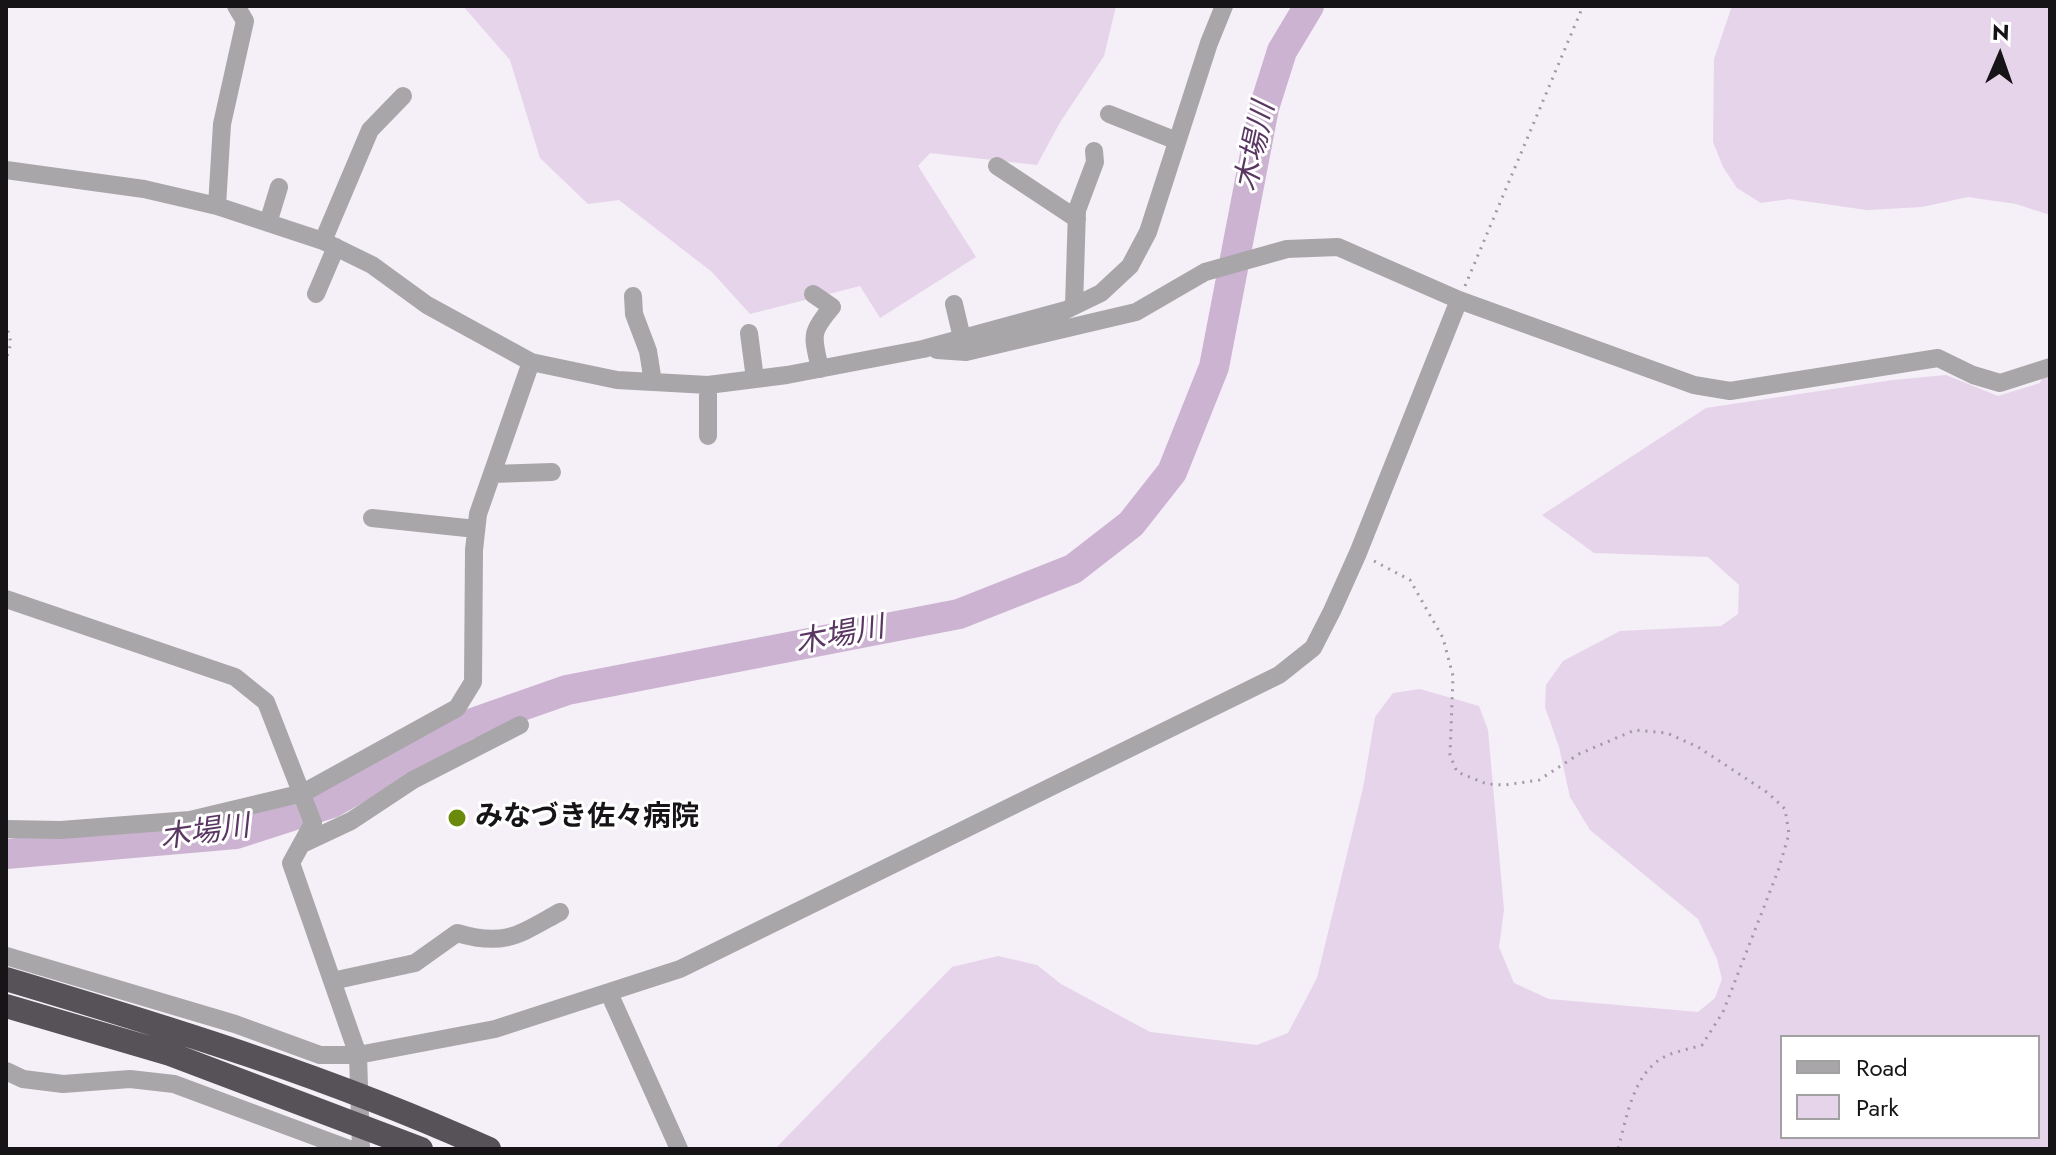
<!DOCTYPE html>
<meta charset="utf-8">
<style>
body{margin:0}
#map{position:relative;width:2056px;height:1155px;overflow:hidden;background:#f5eff7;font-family:Jost,sans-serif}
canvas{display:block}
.frame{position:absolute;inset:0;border:8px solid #161417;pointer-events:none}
.legend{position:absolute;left:1780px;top:1035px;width:260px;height:104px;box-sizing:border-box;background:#fff;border:2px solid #a2a1a2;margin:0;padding:10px 14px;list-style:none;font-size:24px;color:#161417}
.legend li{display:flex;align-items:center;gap:16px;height:40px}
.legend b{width:40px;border:2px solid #a2a1a2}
.north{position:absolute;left:1960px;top:16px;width:80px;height:80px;-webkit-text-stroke:6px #fff;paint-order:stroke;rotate:2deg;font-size:22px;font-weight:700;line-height:32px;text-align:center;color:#161417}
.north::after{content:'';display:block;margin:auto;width:28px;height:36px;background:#161417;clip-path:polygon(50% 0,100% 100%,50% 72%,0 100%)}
</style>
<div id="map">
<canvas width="2056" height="1155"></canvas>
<div class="frame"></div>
<ul class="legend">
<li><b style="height:10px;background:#a8a6a9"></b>Road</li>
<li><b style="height:22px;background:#e6d4ea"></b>Park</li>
</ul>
<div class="north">N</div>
</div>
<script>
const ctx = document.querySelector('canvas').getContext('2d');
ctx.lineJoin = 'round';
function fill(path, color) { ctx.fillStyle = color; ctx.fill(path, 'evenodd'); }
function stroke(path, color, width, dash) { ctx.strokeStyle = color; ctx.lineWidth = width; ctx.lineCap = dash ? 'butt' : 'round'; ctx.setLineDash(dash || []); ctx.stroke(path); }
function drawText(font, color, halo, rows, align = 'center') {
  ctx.font = font + ' Jost,"Noto Sans JP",sans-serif'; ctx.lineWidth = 6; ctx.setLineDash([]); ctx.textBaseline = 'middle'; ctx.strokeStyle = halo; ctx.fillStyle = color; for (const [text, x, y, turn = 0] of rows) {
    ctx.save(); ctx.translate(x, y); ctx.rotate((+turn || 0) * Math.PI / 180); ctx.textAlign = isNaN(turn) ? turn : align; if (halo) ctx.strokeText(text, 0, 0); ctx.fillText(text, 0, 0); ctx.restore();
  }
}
fill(new Path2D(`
 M463,6H1116L1104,56L1059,124L1037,165L930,153L918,166L976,257L880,318L860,286L750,314L712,272L619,200L588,204L540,158L510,60Z
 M1732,6H2050V215L2016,204L1968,197L1922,207L1867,210L1789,199L1761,203L1737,188L1723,167L1713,142L1714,59Z
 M2050,358V1149H775L952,967L998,956L1037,965L1061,984L1150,1032L1257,1045L1288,1033L1317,978L1363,788L1375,717L1393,693L1420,689L1479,706L1488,730L1504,910L1499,947L1514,983L1549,999L1698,1012L1715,998L1722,979L1717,959L1698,919L1590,830L1570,797L1559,747L1545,707L1546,685L1563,661L1620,631L1721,626L1738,614L1739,585L1708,557L1594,553L1542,515L1706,408L1893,380L1946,375L1998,396L2040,383ZM1782,1037H2038V1137H1782Z`), '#e6d4ea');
stroke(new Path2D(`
 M6,854L236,834L332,803L467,725L567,690L959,614L1073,569L1131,524L1172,472L1214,367L1264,108L1282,51L1309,6`), '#ccb3d2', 30);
stroke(new Path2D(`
 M1465,286L1583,6
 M6,323L11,343L6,360
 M1374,561L1410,580L1443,638L1453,676L1450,755L1457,772L1487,784L1505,785L1539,780L1579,754L1635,730L1667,733L1698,747L1768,793L1785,809L1789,834L1778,871L1723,1012L1702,1045C1690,1049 1677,1051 1666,1056C1633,1072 1627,1117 1618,1149`), '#9f9aa0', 3, [2, 6]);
stroke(new Path2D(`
 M1109,114L1177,141
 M997,166L1077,219
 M6,170L144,189L217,206L323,241L372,265L427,305L531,362L617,380L708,385L787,375L923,349L1066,310L1101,293L1130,266L1148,232L1209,43L1224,6
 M217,206L222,124L245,21L236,6
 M268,223L279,187
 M323,241L370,130L403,96
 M316,294L336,247
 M813,294L832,307C809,334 813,336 820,369
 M633,296L634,314L648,351L653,382
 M954,304L962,338
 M1074,306L1077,210L1095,162L1094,151
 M749,333L755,379
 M937,350L966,352L1136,312L1205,272L1287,249L1338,247L1459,300L1694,385L1730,391L1938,358L1973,375L2000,383L2050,367
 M708,436V385
 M492,474L552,472
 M372,518L476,529
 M6,599L235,677L266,702L313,823L291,863L358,1055L361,1149
 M6,829L61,830L190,820L303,793L457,708L473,682L474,550L478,514L531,362
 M302,844L351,821L413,780L520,725
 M6,956L235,1024L320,1055H358L495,1029L680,969L1279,675L1313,648L1332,611L1358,553L1459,300
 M332,981L415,963L457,933C505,947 518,935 560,912
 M609,993L679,1149
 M6,1071L23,1079L63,1084L130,1079L174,1084L349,1149`), '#a8a6a9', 18);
stroke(new Path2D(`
 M6,979C170,1028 333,1078 489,1149
 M6,1006L170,1054L421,1149`), '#575258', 24);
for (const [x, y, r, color] of [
 [457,818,10,"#6a8a0b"]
]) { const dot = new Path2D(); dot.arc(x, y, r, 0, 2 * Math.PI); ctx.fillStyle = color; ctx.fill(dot); stroke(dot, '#fff', 3); }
drawText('bold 28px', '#161417', '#fff', [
 ["みなづき佐々病院",475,818]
], 'left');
drawText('italic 30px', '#593762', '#fff', [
 ["木場川",1257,147,-78],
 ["木場川",840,637,-11],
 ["木場川",205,834,-8]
]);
</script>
